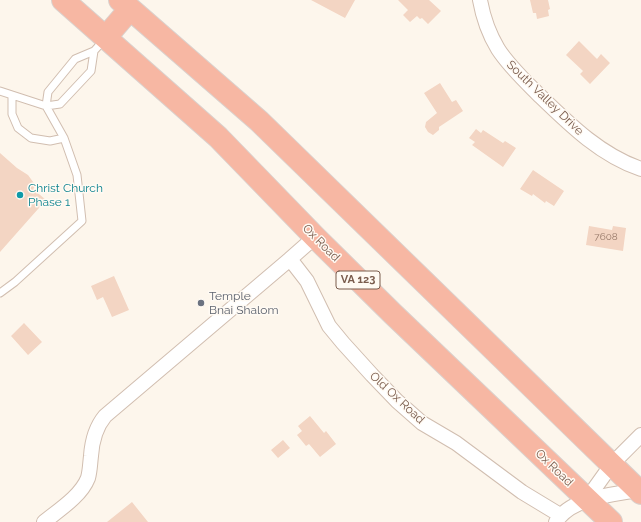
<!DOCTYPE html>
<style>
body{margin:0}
canvas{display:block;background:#fdf6ec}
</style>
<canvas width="641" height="522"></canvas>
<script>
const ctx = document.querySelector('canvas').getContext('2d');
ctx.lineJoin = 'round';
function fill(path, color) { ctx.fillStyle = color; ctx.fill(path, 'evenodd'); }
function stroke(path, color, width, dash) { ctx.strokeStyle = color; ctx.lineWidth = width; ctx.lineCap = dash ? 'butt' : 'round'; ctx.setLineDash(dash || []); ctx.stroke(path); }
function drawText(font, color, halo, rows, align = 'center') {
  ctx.font = font + ' Raleway,sans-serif'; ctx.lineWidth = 3; ctx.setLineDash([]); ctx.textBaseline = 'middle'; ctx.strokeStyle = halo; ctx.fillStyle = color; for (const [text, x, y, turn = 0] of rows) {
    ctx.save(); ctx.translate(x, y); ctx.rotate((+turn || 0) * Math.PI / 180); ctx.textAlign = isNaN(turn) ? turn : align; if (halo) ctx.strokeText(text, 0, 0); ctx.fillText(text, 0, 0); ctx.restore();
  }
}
fill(new Path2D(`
 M311,0H355L345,18Z
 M398,0H429L441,11L428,24L422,18L420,19L417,16L410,22L403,15L408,10Z
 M530,0H548L550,9L548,10L549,16L537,19L536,13H533Z
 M579,41L597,59L601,54L610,63L590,84L580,74L583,71L566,55Z
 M440,83L452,102L456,100L463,111L439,127V130L433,135L428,132L425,127L426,122L437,113L424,93Z
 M476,129L481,133L483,130L503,143L505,141L516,148L503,167L472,145L475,142L469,138Z
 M0,153L17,168L28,175L36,186L33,189L46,200L0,252Z
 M533,170L564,191L554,206L546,201L545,203L533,194L532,196L520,189Z
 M589,226L612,230L613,226L626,228L623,251L586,245Z
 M114,276L129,310L112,317L103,297L97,300L91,286Z
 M24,323L42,342L28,355L11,336Z
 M310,416L324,433L326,431L336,444L320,457L309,444L306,446L297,435L302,431L298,426Z
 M283,440L290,448L278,458L271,450Z
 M132,502L148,522H107Z`), '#f3d5c3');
const lane = new Path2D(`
 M0,91L46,106L60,104L91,71L94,51
 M12,95V114L18,128L31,138L50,141L64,138
 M0,293L15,282L82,221L77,175L64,138L46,106L48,92L75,59L94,51L104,40`);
const street = new Path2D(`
 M480,0C483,17 489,34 498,49C509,66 524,80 538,94C569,124 600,155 641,169
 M315,237L290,259L307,281L329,326L343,343L372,375L397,401L422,423L456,443L522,492L560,515
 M587,499L612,464L641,435
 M44,522C59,510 81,496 88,478C90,471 90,464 91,456C92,441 95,428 105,416L290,259
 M556,522C571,497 612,495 638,490L641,487`);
const highway = new Path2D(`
 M63,0L218,137L315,237L393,314L611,522
 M120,0L259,121L641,493
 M106,37L130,9`);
stroke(lane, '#d1beb0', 9);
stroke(street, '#d1beb0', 16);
stroke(highway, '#dad1cd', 24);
stroke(lane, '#fff', 7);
stroke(street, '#fff', 14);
stroke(highway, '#f7b7a3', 22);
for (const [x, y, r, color] of [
 [20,195,4,"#0f9aa8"],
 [201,303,4,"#6b7280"]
]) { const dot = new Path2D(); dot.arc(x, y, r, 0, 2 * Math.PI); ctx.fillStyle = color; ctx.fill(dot); stroke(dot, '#fffaf3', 1.5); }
drawText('10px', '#987a6a', null, [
 ["7608",606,237]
]);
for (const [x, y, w] of [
 [358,280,44]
]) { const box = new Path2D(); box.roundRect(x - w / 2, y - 9, w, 18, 3); ctx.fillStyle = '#fffaf3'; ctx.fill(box); stroke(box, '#7a5c4d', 1); }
drawText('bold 11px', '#7a5c4d', null, [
 ["VA 123",358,280]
]);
drawText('12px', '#7a5c4d', '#fffaf3', [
 ["South Valley Drive",545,98,44],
 ["Ox Road",321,243,45],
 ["Old Ox Road",397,398,43],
 ["Ox Road",554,468,44]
]);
drawText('12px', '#0d838f', '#fffaf3', [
 ["Christ Church",28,188],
 ["Phase 1",28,202]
], 'left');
drawText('12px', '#5b616d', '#fffaf3', [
 ["Temple",209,296],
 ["Bnai Shalom",209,310]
], 'left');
</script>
